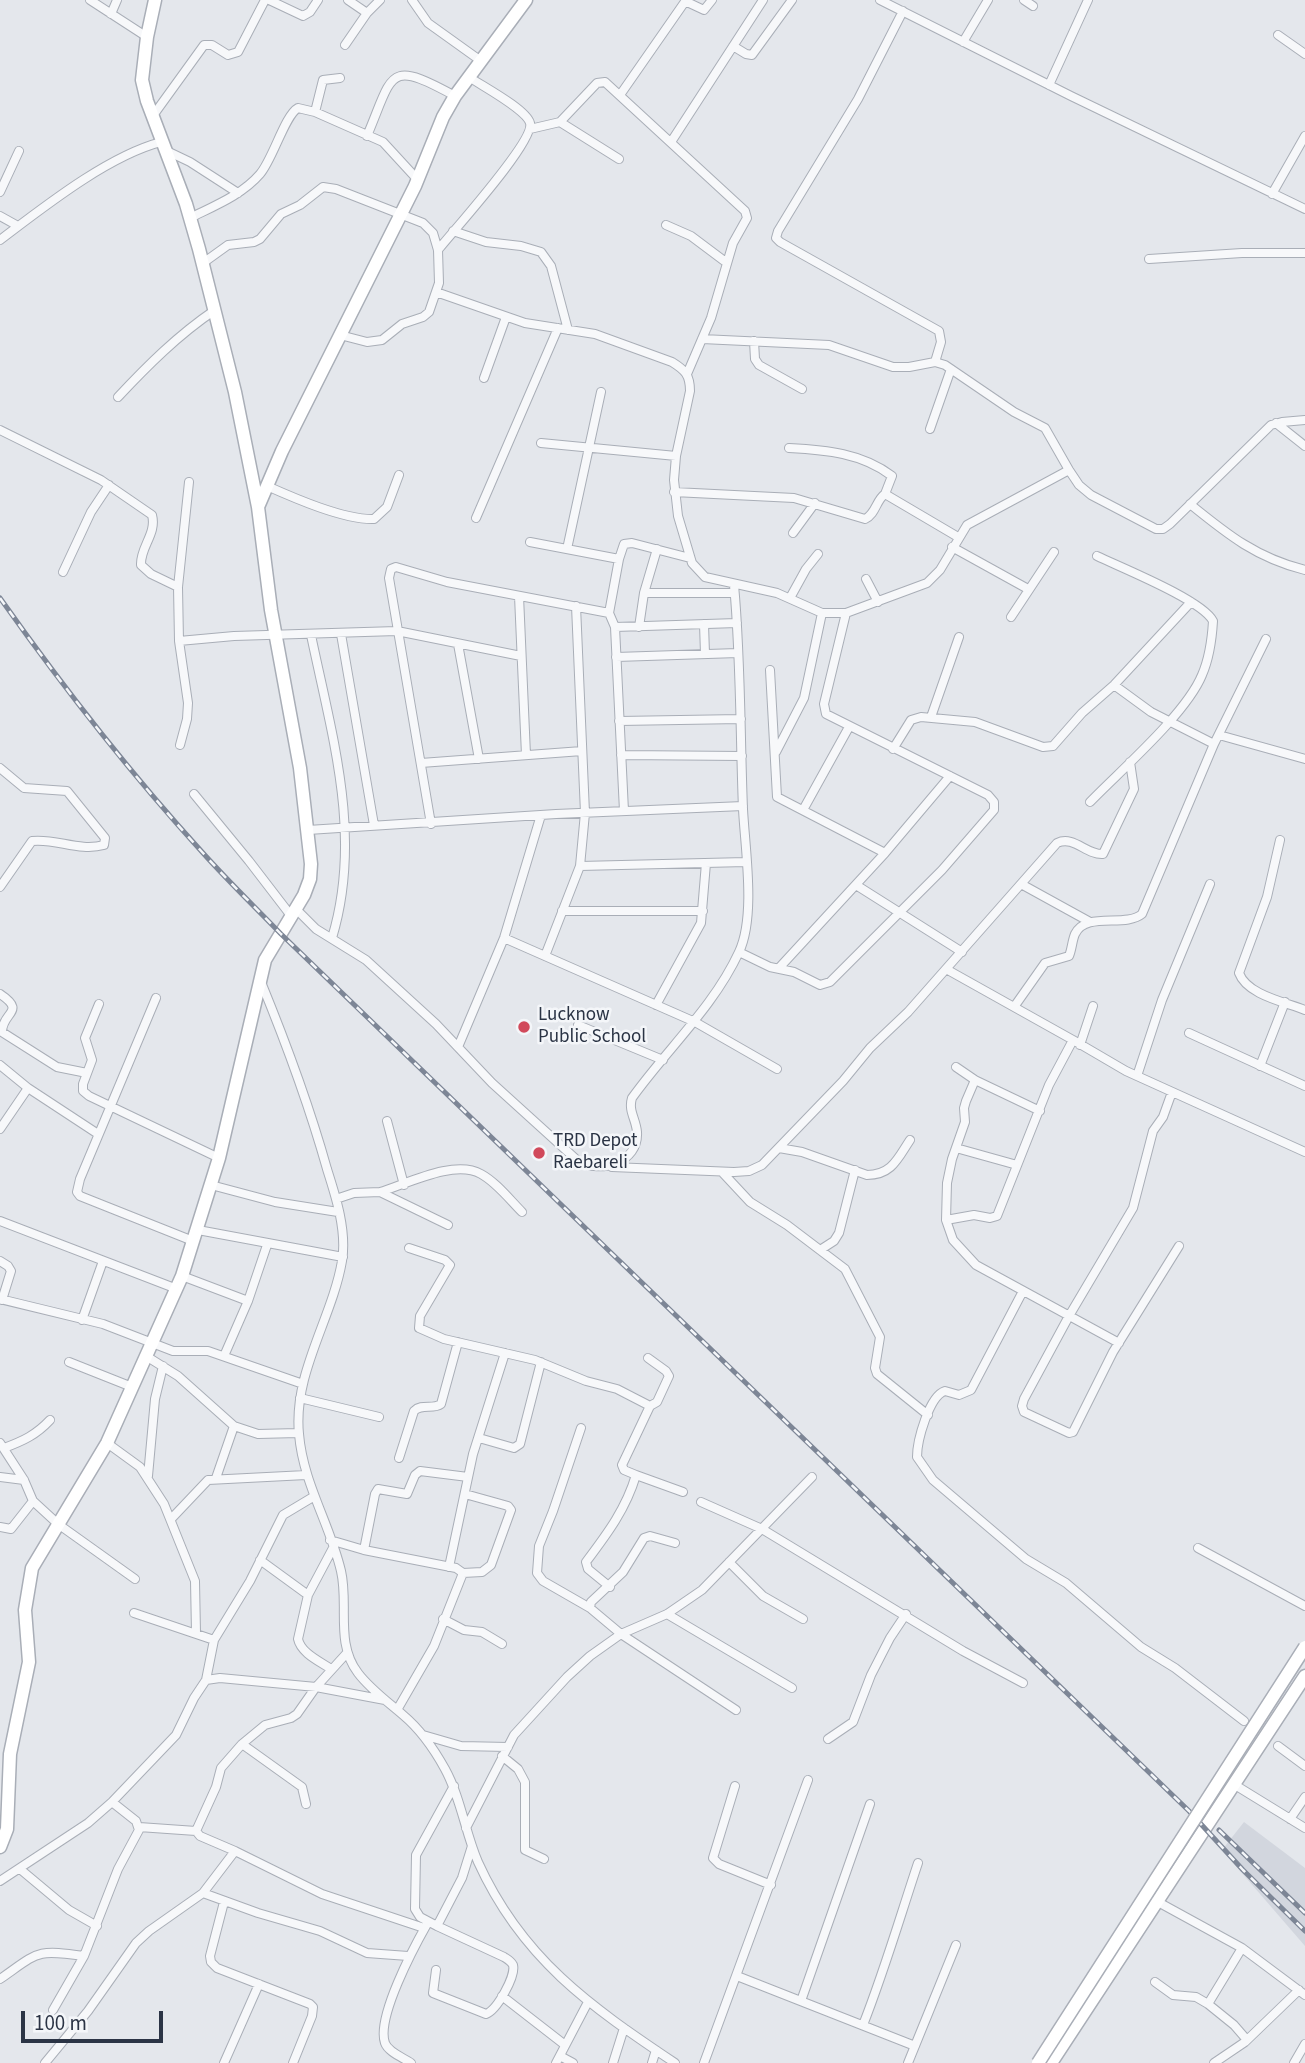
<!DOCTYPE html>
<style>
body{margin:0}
#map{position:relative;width:1305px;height:2063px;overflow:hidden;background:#e4e7ec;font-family:"Source Sans 3",sans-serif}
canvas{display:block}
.scale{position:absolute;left:21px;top:2011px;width:142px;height:32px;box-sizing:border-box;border:4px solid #2b3445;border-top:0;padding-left:9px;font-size:21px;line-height:24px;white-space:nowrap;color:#2b3445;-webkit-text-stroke:5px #f4f6f9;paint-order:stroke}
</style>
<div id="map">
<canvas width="1305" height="2063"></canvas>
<div class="scale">100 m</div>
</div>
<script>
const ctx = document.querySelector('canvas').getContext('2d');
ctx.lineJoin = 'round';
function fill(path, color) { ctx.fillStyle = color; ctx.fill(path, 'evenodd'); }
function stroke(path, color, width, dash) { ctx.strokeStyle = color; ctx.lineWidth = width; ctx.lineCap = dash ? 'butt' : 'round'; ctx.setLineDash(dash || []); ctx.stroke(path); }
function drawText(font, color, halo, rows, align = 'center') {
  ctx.font = font + ' "Source Sans 3",sans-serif'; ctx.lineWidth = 5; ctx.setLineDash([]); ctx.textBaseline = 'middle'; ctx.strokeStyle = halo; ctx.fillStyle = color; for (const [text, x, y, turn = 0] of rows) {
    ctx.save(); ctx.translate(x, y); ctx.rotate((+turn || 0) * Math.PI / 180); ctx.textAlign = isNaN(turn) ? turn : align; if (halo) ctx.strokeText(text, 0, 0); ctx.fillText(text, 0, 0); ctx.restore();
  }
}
fill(new Path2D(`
 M1244,1822L1305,1868V1946L1222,1850Z`), '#d2d6de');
const street = new Path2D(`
 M90,0L147,37
 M269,0L303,16L310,12L318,0
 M348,0L367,13
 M412,0L428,23L481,61
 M880,0L1071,96L1305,209
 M1024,0L1033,6
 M903,11L858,99L778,231L776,238L780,242L939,331L941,342L935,362
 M111,14L117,0
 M1278,35L1305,54
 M963,42L988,0
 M345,45L367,13L380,0
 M733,46L746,54L752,55L792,0
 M1049,85L1088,0
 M620,95L684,3H689L704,10L712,0
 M315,112L323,80L340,78
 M152,117L204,45H212L228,55L238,52L265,0
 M560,122L619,159
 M530,129L560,122L597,83L605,82L745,211L747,218L733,243L711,318L687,374
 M367,136C394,72 387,59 455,96
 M671,142L763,0
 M167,151L190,162L238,193
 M0,192L19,151
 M1272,194L1305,136
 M0,216L18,226
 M190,218C214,206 242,195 260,174C273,159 285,115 298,108L315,112L383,142L417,179
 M666,225L691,236L727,263
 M453,231L486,242L521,246L541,252L551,266L568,330
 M0,240C45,206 108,156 161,142
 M438,250C453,231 535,141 530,123C526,109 482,86 469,77
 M1149,259L1242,253H1305
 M203,263L228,245L254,242L260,239L281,214L300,205L323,187L336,189L423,223L433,233L438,250L439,283L429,312L423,317L402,324L382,340L367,342L340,335
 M436,292L525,323L595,334L672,362C685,370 690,375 690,391L676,456L674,480L678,516L692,563L705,577L777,593L822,613H846L927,583L940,570L967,525L1069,470
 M702,339L829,345L893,367H909L935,362L945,365L1014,412L1045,428L1069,470L1079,485L1091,495L1156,529H1163L1170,524L1271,425L1282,422L1305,420
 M754,341L755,359L759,365L802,389
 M484,378L506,317
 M118,397C147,366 178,335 215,310
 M1276,423L1305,446
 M930,429L951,369
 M0,430L101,480L152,515C157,534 140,547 141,565L151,574L178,587
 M541,443L676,456
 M789,448C826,450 862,453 892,476L885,494
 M267,486C294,498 344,520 374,519L387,507L399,475
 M674,492L794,498L865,519C876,514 876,500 885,494L958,537
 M1190,504C1228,535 1257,558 1305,570
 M476,518L558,328
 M793,533L815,503
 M530,542L619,559
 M952,547L1028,589
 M567,549L601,392
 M63,572L91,512L109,485
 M866,579L878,602
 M644,593H734
 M519,596L526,755
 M790,598L806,569L818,554
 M609,613L619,559L624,544L632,543L690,558
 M1011,617L1054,552
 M704,624L705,654
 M615,627L737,623
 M639,627L644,593L657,549
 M341,634L374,825
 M311,635C332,736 363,836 332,938
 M179,641L234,636L397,631L521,656
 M458,644L479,759
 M616,657L738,653
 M770,670L777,797L885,853
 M1114,685L1151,712L1214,744
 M931,717L959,637
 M619,721L741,719
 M1219,735L1305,759
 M180,745L187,719L188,703L179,641L178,587L189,482
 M893,749L911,720L921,717L975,722L1043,747L1053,746L1082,713L1114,685L1191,602
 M776,752L804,698L822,613
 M621,755L742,756
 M421,763L582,751
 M0,768L24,788L67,791L105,838L104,845C79,852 56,838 32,841L0,887
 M194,794L249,861L292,917
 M1090,802C1121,770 1186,714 1202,675C1209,659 1212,638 1213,621C1202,600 1122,568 1097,556
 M803,810L849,727
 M431,824L389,578L391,569L396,567L447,582L609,613L615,627L624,811
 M308,830L556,814L743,806
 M1280,840L1267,897L1239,973C1247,995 1285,1002 1305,1010
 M580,866L746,862
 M1021,884L1090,922
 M856,885L962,952
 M297,910L316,929L366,960L436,1024L492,1083L578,1161C600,1174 639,1163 637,1132C636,1119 628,1111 632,1098C667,1049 713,1008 739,952C756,916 745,849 743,809C740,734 741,659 734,585
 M562,911H703
 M504,938L695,1022L777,1069
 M739,952L770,967L794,972L820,985L830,982L942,870L994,810V802L988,795L826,714L824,704L846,613
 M545,956L580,866L585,813L576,606
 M779,968L885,853L950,776
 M946,969L1073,1040
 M261,982C286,1043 309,1105 327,1169C336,1197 347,1231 342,1261C332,1319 293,1373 299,1434C303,1483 330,1524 341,1571C349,1605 335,1643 358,1673C370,1689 388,1702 403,1715C421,1730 434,1749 445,1769C461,1798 465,1832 478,1862C522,1959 590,2006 675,2063
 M0,994C27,1012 2,1012 2,1032L57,1067L87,1073
 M156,998L80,1179L77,1192L80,1196L193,1241
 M99,1004L85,1038L92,1060L83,1084V1091L89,1096L219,1158
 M656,1005L701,923L706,863
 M1014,1007L1045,963L1069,956C1072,949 1072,941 1075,934C1086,911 1125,928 1142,914L1214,744L1266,639
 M578,1025L663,1060
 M1189,1033L1305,1086
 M1080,1045L1093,1006
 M458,1047L504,938L541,815
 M0,1065L28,1088L98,1134
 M1260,1066L1285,1002
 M956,1067L975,1080L1040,1111
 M1137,1076L1162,1000L1210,884
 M975,1080L966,1101L964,1108L965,1122L952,1159L947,1183L946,1220L953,1240L976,1265L1119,1343
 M1172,1092L1163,1117L1153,1131L1133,1208L1069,1316L1024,1399L1022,1406L1024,1412L1069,1433L1073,1432L1113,1352L1179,1246
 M387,1121L404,1185
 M0,1129L28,1088
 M779,1148L802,1152L867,1175C892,1175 898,1158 910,1140
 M956,1148L1017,1165
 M612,1167L734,1172L749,1171L762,1165L843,1081L870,1048L908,1012L1057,843C1074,835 1086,855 1103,854L1134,789L1130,762
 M722,1172L750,1202L787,1225L845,1269L880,1337L875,1368L877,1374L928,1415
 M211,1185L275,1202L338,1212
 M380,1192C407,1184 454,1159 481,1174C496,1182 510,1200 522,1212
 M336,1199L354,1193L380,1192L448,1225
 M946,1220L974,1215L990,1218L997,1216L1049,1085L1073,1040L1126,1071L1305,1152
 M0,1221L177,1289
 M198,1230L343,1257
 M409,1248L445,1260L450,1265L420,1316L419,1328L444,1339L535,1360L586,1381L617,1389L650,1406L622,1465L624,1470L636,1475C626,1509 607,1534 586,1562L588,1569L610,1587
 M820,1250L834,1241L839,1233L855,1170
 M0,1261L8,1266L11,1271L2,1300
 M182,1276L248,1301
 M1023,1291L971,1390L959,1395L945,1391C929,1396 917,1441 917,1457L933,1480L1026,1559L1066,1583L1141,1647L1175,1668L1244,1721
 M0,1299L103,1324L173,1351H208L303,1384
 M82,1320L103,1261
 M146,1356L178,1376L234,1426L258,1434L298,1433
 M224,1356L248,1301L267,1245
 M648,1358L666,1371L669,1376L657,1402L650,1406
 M69,1362L132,1387
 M300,1398L379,1417
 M581,1428L553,1511L539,1546L537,1573L543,1581L590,1608
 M479,1438L514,1448L520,1444L541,1362
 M0,1443L24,1480L33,1501L58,1524L135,1579
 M107,1443L140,1467L164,1504L195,1581L196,1633
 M4,1448C23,1441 36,1435 50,1420
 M399,1458L414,1411C422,1403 433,1410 441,1404L458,1342
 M636,1475L683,1492
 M148,1476L155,1399L163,1366
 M0,1477L24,1480
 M216,1478L234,1426
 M701,1502L762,1529L963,1651L1023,1683
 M171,1519L208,1480L306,1475
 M0,1527L11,1529L33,1501
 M330,1540L364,1550L456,1568L463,1573L434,1646L397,1710
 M675,1543L650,1536L644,1538L623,1572L591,1602L590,1608L621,1634L736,1710
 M1198,1548L1305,1606
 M364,1550L375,1494L378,1489L407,1494L415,1475L420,1471L468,1477
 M260,1560L308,1595
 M729,1562L763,1596L803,1619
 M449,1567L473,1454L505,1353
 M463,1573L482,1572L491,1565L511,1510L508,1506L465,1494
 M134,1613L214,1640
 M667,1614L792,1688
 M443,1619L464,1630L482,1632L502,1644
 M346,1654L316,1687L297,1714L291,1718L265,1725L242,1744L221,1768L216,1787L196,1831L200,1836L235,1851L322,1894L424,1928
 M331,1669C319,1661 301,1653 298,1639L308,1595L333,1548
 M206,1680L214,1640L250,1581L283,1515L313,1497
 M423,1735L461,1746L508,1747
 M828,1739L853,1722L871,1675L890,1638L906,1614
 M242,1744L302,1787L306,1804
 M1278,1746L1305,1766
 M502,1756L518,1769L525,1782V1850L544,1859
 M1235,1785L1305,1828
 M735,1786L713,1858L719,1864L771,1885
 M1290,1819L1305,1797
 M139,1827L196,1831
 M466,1828L514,1735L567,1677L590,1656L621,1634L667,1614L702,1590L812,1477
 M20,1869L69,1910L97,1926
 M0,1881L88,1823L112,1802L176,1735L194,1698L206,1680L220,1678L316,1687L385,1700
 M203,1893L258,1913L320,1931L367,1953L408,1956
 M224,1902L210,1956L211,1962L217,1968L310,2004L313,2007L312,2016L293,2063
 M1158,1902L1242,1948L1305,1995
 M437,1926L462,1878L472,1846
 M1242,1948L1208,2004L1234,2025L1247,2040
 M436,1970L433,1993L486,2014C497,2010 516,1976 513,1965C511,1961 507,1959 504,1957L437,1926L420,1917L415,1909L416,1855L454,1786
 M737,1976L915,2046
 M0,1979C39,1952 35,1949 84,1956
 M1155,1982L1173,1995L1196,1997L1208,2004
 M502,1996L565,2045
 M801,2001L870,1804
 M53,2010L84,1956L118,1869L139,1830L136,1821L112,1802
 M863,2025C884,1972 900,1917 918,1863
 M560,2056L573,2063
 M45,2063L88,2011L136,1943L149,1931L203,1893L235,1851
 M224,2063L259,1984
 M411,2063C404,2058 388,2052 385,2043C376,2018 414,1947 427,1924
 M556,2063L588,2002
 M613,2063L624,2028
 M652,2063L656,2050
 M704,2063L808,1780
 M908,2063L956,1945
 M1214,2063L1245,2042L1299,1990
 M1294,2063L1305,2044`);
const secondary = new Path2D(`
 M155,0L147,37L142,80L147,101L186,204L199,249L235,392L258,507
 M0,1847L7,1829L10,1754L29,1662L25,1610L32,1568L107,1443L182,1276L219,1158L265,960L304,895L310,879L311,864L300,768L271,610L258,507L282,451L415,186L443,117L455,96L526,0
 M1051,2063L1305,1676`);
stroke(street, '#a9aeb7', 10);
stroke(secondary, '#a9aeb7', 15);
stroke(street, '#f7f8fa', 8);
stroke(secondary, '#fff', 12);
const rail = new Path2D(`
 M0,598C63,687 130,773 203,853C228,881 255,907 281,934L1189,1811L1243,1870L1305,1931
 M1219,1830L1305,1913`);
stroke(rail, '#7d8696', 5);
stroke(rail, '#f4f6f9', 2.5, [8]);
const secondaryBridge = new Path2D(`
 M1038,2063L1305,1647`);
stroke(secondaryBridge, '#a9aeb7', 15, []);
stroke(secondaryBridge, '#fff', 12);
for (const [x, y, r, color] of [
 [524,1027,7,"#d1495b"],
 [539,1153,7,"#d1495b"]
]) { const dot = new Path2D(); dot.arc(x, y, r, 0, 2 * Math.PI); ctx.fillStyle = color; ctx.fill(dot); stroke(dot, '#f4f6f9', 2.5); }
drawText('19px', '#2b3445', '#f4f6f9', [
 ["Lucknow",538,1016],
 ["Public School",538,1038],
 ["TRD Depot",553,1142],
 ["Raebareli",553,1164]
], 'left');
</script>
